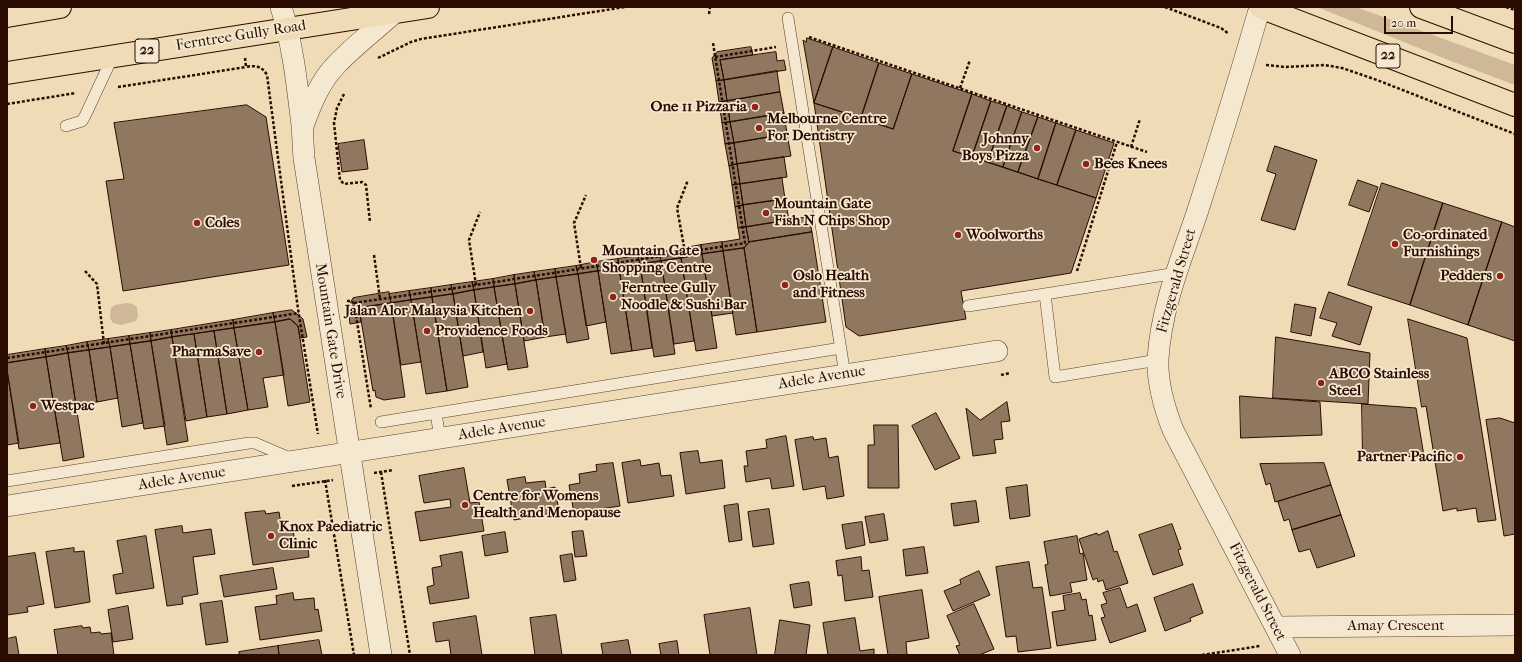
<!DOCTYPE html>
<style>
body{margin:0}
#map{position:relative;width:1522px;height:662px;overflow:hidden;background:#efdbb6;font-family:"IM FELL French Canon",serif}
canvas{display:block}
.frame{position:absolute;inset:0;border:8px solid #2a0c02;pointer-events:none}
.scale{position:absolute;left:1384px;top:16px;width:69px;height:18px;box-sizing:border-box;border:2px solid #2a0c02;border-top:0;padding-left:5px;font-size:12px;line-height:14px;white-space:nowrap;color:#2a0c02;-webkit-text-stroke:3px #f5e8d0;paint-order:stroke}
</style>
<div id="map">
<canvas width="1522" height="662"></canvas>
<div class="frame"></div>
<div class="scale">20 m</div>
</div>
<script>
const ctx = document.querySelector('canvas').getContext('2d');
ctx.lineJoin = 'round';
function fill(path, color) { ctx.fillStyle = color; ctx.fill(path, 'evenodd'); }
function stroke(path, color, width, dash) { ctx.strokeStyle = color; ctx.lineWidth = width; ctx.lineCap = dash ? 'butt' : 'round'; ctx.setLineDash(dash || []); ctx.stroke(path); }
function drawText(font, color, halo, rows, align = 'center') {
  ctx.font = font + ' "IM FELL French Canon",serif'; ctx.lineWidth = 3.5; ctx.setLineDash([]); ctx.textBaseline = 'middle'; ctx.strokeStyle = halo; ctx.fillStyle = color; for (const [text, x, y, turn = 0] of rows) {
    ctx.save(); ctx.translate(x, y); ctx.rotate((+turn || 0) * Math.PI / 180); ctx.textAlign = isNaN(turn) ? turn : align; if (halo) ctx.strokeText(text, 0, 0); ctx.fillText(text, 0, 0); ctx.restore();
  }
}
fill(new Path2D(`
 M1317,7H1356L1515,65V85L1451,61Z
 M127,303L132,304L137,307L138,316L136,321L121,325L113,323L110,318L111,308L115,305Z`), '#ceb897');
const building = new Path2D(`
 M807,38L833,47L814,103L803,40L806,42Z
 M751,47L753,55L720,60L724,80L716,81L712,58L717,52Z
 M833,47L879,63L861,118L814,103Z
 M776,52L777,61L784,60L786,70L724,80L720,60Z
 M879,63L912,74L893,129L861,118Z
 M777,71L780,92L727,101L724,80Z
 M912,74L972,94L953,151L1096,198L1071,273L961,291L966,319L859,336L846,327L814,103L893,129Z
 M724,80L727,101L719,102L716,81Z
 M780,92L784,113L730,122L727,101Z
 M972,94L991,101L972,157L953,151Z
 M727,101L730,122L722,123L719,102Z
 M991,101L1007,106L988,162L972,157Z
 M247,105L266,117L289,265L123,291L106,181L124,179L114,123Z
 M1007,106L1022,112L1003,167L988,162Z
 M1022,112L1038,117L1018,172L1003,167Z
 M784,113L787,134L734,143L730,122Z
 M1038,117L1056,123L1038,179L1018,172Z
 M730,122L734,143L725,144L722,123Z
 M1056,123L1076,130L1057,185L1038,179Z
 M1076,130L1114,143L1096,198L1057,185Z
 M787,134L791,156L737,164L734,143Z
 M364,140L368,169L342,172L338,144Z
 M734,143L737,164L729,166L725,144Z
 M1275,146L1317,160L1295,230L1261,220L1276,174L1267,171Z
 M784,157L787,177L740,184L737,164Z
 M737,164L740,184L732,185L729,166Z
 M782,178L785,199L743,205L740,184Z
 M1358,180L1378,187L1369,212L1349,205Z
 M1382,183L1443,203L1410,305L1348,285Z
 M740,184L743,205L735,207L732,185Z
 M785,199L789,220L746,227L743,205Z
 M1443,203L1502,222L1468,325L1410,305Z
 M743,205L746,227L738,228L735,207Z
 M809,217L812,232L749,242L746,227Z
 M1502,222L1515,227V341L1468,325Z
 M746,227L749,242L744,248L723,251L722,242L740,239L738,228Z
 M812,232L826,322L757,332L744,248L749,242Z
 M722,242L723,251L702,254L701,245Z
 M701,245L702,254L681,258L680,249Z
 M744,248L757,332L736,335L723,251Z
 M680,249L681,258L661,261L659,252Z
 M723,251L733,313L712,316L702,254Z
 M659,252L661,261L640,264L638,256Z
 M702,254L717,348L696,351L681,258Z
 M638,256L640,264L619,268L618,259Z
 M681,258L694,341L674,344L661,261Z
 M618,259L619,268L598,271L596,262Z
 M661,261L675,354L654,357L640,264Z
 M596,262L598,271L578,274L576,266Z
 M640,264L652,348L632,351L619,268Z
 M576,266L578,274L556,277L555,269Z
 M619,268L632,351L611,354L598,271Z
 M555,269L556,277L536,280L534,272Z
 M598,271L606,322L586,326L578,274Z
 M534,272L536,280L515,284L514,275Z
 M578,274L589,339L567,343L556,277Z
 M514,275L515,284L494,287L493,279Z
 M556,277L566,334L545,337L536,280Z
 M493,279L494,287L474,290L472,282Z
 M536,280L545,337L524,341L515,284Z
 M472,282L474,290L453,294L451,285Z
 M515,284L528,367L508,370L494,287Z
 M451,285L453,294L432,297L431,288Z
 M494,287L507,364L486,368L474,290Z
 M431,288L432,297L411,300L409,291Z
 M474,290L483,352L463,356L453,294Z
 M409,291L411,300L391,303L389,294Z
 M389,292L391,303L359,308L361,322L350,324L348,307L353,298Z
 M1329,292L1372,307L1360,345L1332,336L1337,323L1320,318Z
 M453,294L468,387L447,391L432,297Z
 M432,297L447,391L426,394L411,300Z
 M411,300L421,362L401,365L391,303Z
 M391,303L405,397L384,400L376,397L375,390L373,391L359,308Z
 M1295,304L1316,308L1311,336L1291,332Z
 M292,310L303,319L307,337L300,338L298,326L290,319L275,322L273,313Z
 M273,313L275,322L234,328L233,320Z
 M290,319L298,326L310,402L288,406L275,322Z
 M1408,319L1467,338L1496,520L1478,522L1476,508L1457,511V508L1443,511L1426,406L1422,407Z
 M233,320L234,328L172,337L171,330Z
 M275,322L284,375L263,378L268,407L248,410L234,328Z
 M234,328L248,410L227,414L214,331Z
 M171,330L172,337L151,341L150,333Z
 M214,331L227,414L207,417L194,334Z
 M150,333L151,341L130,344L129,336Z
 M194,334L207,417L186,421L172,337Z
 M129,336L130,344L110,347L108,339Z
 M172,337L188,441L167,445L151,341Z
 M1276,337L1370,353L1368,404L1273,398Z
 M108,339L110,347L89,350L87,342Z
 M151,341L165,426L144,429L130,344Z
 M87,342L89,350L68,353L66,346Z
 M130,344L143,423L122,427L110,347Z
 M66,346L68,353L46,357L45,349Z
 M110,347L118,398L97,402L89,350Z
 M45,349L46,357L7,363V355Z
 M89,350L97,402L76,405L68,353Z
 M68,353L84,457L63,461L46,357Z
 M46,357L60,443L19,449L7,370V363Z
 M7,370L19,443L7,445Z
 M1240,396L1320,402L1322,435L1241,438Z
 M1007,402L1010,421L1001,422L1003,439L994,440L996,453L973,456L966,408L980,420Z
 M1362,404L1416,408L1424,456L1363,458Z
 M936,413L960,458L935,470L912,426Z
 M1500,418L1515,423V534L1504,536L1486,420Z
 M874,425H898L899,488H868V445H874Z
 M786,436L794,486L772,489L770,478L746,482L744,466H748L746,451L767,448L766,440Z
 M813,437L814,440L826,438L829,458L838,456L844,496L827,499L825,486L803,490L795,440Z
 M698,451L700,463L722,460L725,488L686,494L680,453Z
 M640,460L641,466L659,463L661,476L671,475L674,496L628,503L622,463Z
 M613,463L620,506L574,513L569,485L580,483L579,474L597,471L596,465Z
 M1324,463L1331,485L1275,502L1270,483L1266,485L1260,464Z
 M464,468L470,503L479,502L484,531L420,541L415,512L451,507L450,499L424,503L419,476Z
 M525,477L526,483L545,481L546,489L555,487L559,512L514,520L507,480Z
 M1027,485L1030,516L1010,519L1006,488Z
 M1331,485L1341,515L1292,530L1289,519L1284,521L1278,502Z
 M976,501L979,522L954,526L951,504Z
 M738,504L742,540L729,542L724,506Z
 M769,509L774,544L753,547L748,512Z
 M265,511L266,514L279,512L282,531L293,530L295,542L307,540L309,557L253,565L245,513Z
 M884,514L888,540L870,543L865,517Z
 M1341,515L1355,556L1317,568L1310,549L1299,552L1292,530Z
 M862,522L865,545L846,549L842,525Z
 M1172,524L1181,549L1178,550L1183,565L1153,575L1139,535Z
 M182,526L183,533L211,529L215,554L193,557L198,594L182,597L183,604L167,606L155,530Z
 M583,531L587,556L575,557L572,532Z
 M1108,531L1114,552L1117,551L1128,583L1106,590L1103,580L1098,582L1097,578L1093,580L1079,539L1097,533L1098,535Z
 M505,532L508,552L485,556L482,536Z
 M146,536L154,588L116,594L113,575L123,573L117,541Z
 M1077,536L1080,554L1083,553L1087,580L1070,583L1072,592L1050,596L1045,565L1048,564L1044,542Z
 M924,547L928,573L906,576L903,550Z
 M74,548V552L84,551L90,602L55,608L46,552Z
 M462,552L469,598L430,604L427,587L434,585L432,568L442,566L440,556Z
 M35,553L44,604L27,607L28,612L7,615V557Z
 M572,554L576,580L564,582L560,556Z
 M861,557L862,571L869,570L873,597L845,601L842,575L838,576L836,561Z
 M1029,562L1033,588L1042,587L1051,648L1018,652L1016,636L1006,637L996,567Z
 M273,568L277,589L224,597L220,576Z
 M979,571L990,595L953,611L944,591L961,584L960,580Z
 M809,582L812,605L794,608L790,585Z
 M1193,584L1203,613L1190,618L1191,621L1165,631L1154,598Z
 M1120,588L1127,608L1137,604L1146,631L1110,643L1101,618L1105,617L1101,605L1107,603L1103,593Z
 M922,590L929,638L906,642L907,655H888L879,597Z
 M293,593L294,600L314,598L315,610L318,609L322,631L260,640L255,607L277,604L276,596Z
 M1080,593L1082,600L1086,599L1089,616L1092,615L1096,640L1057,646L1052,612L1065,610L1063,596Z
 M222,601L228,642L206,645L200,604Z
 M974,604L994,649L979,655H960L956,646L960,645L947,616Z
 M128,606L133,639L113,642L108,610Z
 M750,608L757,655H710L704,615Z
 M556,615L562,655H535L530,618Z
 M476,616L482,655H451L449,640L436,642L433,623Z
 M855,618L860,651L874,649V655H828L823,623Z
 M780,620L810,625L806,655H775Z
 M82,626L83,628L90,627L91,633L100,632L101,634L111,633L114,655H58L54,630Z
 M16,637L19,655H7V639Z
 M319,640L322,655H279L278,646Z
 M628,640L631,655H603L601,644Z
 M677,641L679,655H661L659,644Z
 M278,646L279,655H239V652Z`);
fill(building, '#907860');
stroke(building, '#2a0c02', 1);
const service = new Path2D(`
 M788,18L845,375
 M66,126L82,121L85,116L113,56
 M968,306L1045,294
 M1158,360L1055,377L1045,294L1177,273
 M436,413L440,439
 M381,422L841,348
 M7,481L249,443H255L292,459`);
const minor = new Path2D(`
 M281,7C293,45 297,85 302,125C303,136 303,147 304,158L381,655
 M1260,7C1240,76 1219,145 1197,213C1181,260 1161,308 1158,359C1157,383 1164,407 1173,430L1290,655
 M303,126C311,104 320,81 337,64C354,46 375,30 394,13
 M7,506L997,351
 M1276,627L1515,625`);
const primary = new Path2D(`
 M7,16L60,7
 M7,73L428,7`);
const trunk = new Path2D(`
 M1260,7L1515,105
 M1421,7L1515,42`);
stroke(service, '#5b402f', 12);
stroke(minor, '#5b402f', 22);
stroke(primary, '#2a0c02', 24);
stroke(trunk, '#2a0c02', 24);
stroke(new Path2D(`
 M1165,7L1221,28L1229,34
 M1506,7L1515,10
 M709,14L710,7
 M809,37L1147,152
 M715,57L776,47
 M245,58L246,67C255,65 262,66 267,75L298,309L318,434
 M378,58L411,42L421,39L625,7
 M1266,65L1285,67L1325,65L1342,68L1377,80L1515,134
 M118,87L246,67
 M960,88L970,60
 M344,94L337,108L334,123L340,180L344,184L362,182L366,185L370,222
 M7,104L76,93
 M1131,147L1140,119
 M685,252L677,208L688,180
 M374,255L380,299
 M581,268L574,223L586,195
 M85,271L97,284L104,344
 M1077,271L1117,142
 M476,285L469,240L480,212
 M347,301H350L354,303L371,409
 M354,303L476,285L745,243L713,43
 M7,358L299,313
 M1001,375L1010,373
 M381,472L410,655
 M374,473L393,470
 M325,480L354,655
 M292,486L333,480
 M1202,655L1260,646`), '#2a0c02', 2.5, [3, 2]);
stroke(service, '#f5e8d0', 11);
stroke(minor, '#f5e8d0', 21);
stroke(primary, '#efdbb6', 22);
stroke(trunk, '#efdbb6', 22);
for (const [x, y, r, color] of [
 [755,107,4,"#8f2418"],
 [759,128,4,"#8f2418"],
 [1037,148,4,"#8f2418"],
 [1086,164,4,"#8f2418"],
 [766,213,4,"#8f2418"],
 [197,223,4,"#8f2418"],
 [958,235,4,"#8f2418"],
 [1395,244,4,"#8f2418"],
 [594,260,4,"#8f2418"],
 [1500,276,4,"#8f2418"],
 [785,285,4,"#8f2418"],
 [613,297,4,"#8f2418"],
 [530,311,4,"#8f2418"],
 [427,331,4,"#8f2418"],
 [259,352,4,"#8f2418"],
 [1321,383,4,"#8f2418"],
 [33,406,4,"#8f2418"],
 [1460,457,4,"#8f2418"],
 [465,505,4,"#8f2418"],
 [271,536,4,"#8f2418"]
]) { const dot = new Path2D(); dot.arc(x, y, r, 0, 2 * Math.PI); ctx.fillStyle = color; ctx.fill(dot); stroke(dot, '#f5e8d0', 1.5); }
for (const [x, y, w] of [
 [147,51,24],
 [1388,56,24]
]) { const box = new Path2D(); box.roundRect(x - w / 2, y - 12, w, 24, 3); ctx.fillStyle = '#f5e8d0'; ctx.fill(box); stroke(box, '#2a0c02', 1); }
drawText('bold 14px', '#2a0c02', null, [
 ["22",147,51],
 ["22",1388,56]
]);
drawText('15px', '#2a0c02', '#f5e8d0', [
 ["Ferntree Gully Road",241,36,-9],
 ["Fitzgerald Street",1177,281,-74],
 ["Mountain Gate Drive",330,331,81],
 ["Adele Avenue",822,378,-9],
 ["Adele Avenue",502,429,-9],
 ["Adele Avenue",182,479,-9],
 ["Fitzgerald Street",1257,592,63],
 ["Amay Crescent",1396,626]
]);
drawText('bold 15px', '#2a0c02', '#f5e8d0', [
 ["One 11 Pizzaria",747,107,"right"],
 ["Melbourne Centre",767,119],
 ["For Dentistry",767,136],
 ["Johnny",1029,139,"right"],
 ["Boys Pizza",1029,156,"right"],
 ["Bees Knees",1094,164],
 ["Mountain Gate",774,204],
 ["Fish N Chips Shop",774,221],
 ["Coles",205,223],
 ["Woolworths",966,235],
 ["Co-ordinated",1403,235],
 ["Furnishings",1403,252],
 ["Mountain Gate",602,251],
 ["Shopping Centre",602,268],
 ["Oslo Health",793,276],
 ["and Fitness",793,293],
 ["Pedders",1492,276,"right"],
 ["Ferntree Gully",621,288],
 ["Noodle & Sushi Bar",621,305],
 ["Jalan Alor Malaysia Kitchen",522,311,"right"],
 ["Providence Foods",435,331],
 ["PharmaSave",251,352,"right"],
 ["ABCO Stainless",1329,374],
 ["Steel",1329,391],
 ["Westpac",41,406],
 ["Partner Pacific",1452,457,"right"],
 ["Centre for Womens",473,496],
 ["Health and Menopause",473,513],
 ["Knox Paediatric",279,527],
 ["Clinic",279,544]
], 'left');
</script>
